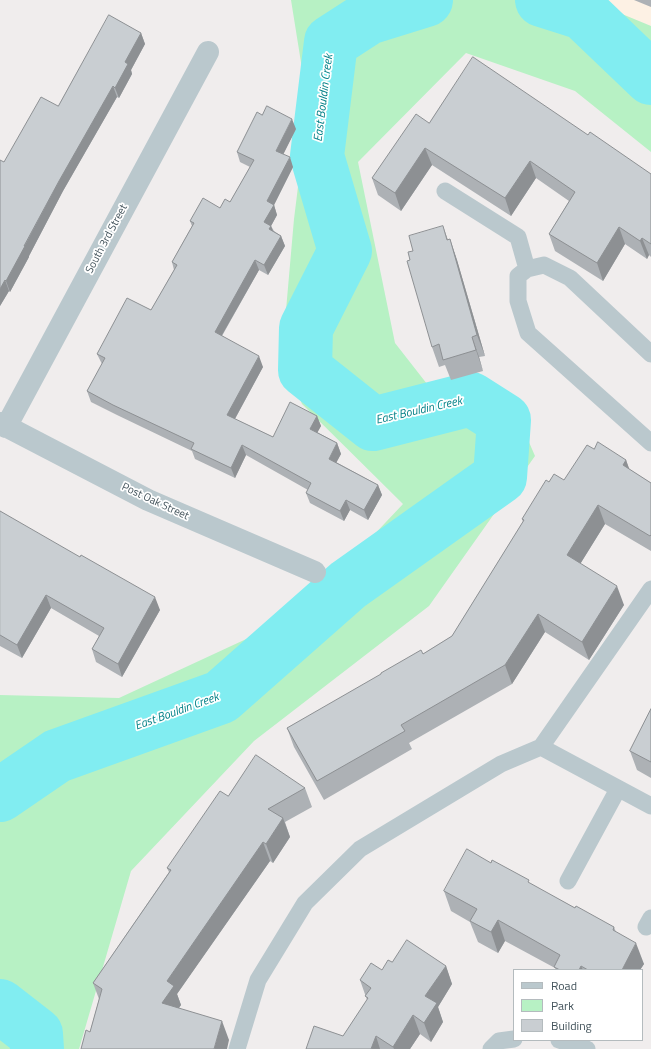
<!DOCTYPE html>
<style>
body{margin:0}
#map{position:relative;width:651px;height:1049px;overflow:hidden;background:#f0eded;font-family:"Titillium Web",sans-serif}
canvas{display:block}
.legend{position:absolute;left:513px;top:969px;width:130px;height:72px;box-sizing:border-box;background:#fff;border:1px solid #b4bbbe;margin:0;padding:5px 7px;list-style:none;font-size:12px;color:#44545c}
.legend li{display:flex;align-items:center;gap:8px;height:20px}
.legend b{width:20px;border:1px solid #b4bbbe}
</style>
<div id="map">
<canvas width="651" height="1049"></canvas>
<ul class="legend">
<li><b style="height:5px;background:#bac8cd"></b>Road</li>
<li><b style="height:11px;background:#b7f1c4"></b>Park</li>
<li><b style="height:11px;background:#c9ced2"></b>Building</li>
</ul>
</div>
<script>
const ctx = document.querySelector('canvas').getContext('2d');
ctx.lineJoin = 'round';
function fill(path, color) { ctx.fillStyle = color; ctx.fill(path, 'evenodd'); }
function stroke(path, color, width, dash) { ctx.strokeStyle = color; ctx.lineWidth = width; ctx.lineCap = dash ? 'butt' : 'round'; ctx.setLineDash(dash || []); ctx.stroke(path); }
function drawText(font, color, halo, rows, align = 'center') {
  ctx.font = font + ' "Titillium Web",sans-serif'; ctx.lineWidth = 3.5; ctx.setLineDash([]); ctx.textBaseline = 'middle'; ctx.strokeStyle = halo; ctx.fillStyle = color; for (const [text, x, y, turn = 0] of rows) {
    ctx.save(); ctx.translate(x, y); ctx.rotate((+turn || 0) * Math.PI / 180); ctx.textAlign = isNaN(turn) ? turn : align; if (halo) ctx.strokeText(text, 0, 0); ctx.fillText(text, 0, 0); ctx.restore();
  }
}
fill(new Path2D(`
 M588,0H651V26Z`), '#fdf1e4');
fill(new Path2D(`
 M291,0H588L651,26V152L575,91L466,53L358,162L395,343L438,398L492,388L519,419L535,456L429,606L254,741L131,871L79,1049H0V695L119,698L298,615L403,504L302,404L282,356L294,219L308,106Z`), '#b7f1c4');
stroke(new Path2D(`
 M542,0L583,13L651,78
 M0,795L57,756L221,697L348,585L500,477L504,420L471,399L373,424L305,370L306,328L345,251L317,156L331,42L368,18L426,0
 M0,1006L36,1034L37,1049`), '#81edf1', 54);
stroke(new Path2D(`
 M445,191L518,237L527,269
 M651,354L570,278L544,265L527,269L518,276V301L528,333L651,443
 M651,589L541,747L651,806
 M568,881L618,789
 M646,927L651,918
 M559,1040L587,1049
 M237,1049L258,980L305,903L360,849L501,764L541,747
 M491,1049L499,1041L514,1039`), '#bac8cd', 17);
stroke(new Path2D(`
 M0,423L148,500L315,572
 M6,427L208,52`), '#bac8cd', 22);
fill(new Path2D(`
 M634,0H651V7Z
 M141,33L145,44L131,70L132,74L119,98L117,97L63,191L29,256V257L10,292L9,291L0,306L4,162L58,106Z
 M429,123L588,135L651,174V257L649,255L647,259L625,244L603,281L555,251L549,234L569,201L536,178L511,216L432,165L401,211L378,195L372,178Z
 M296,129L283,154L293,167L274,205L277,215L271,226L274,231L281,236L285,246L268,275L259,270L222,336L263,367L235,419L273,437L317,416L321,426L317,432L337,443L341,454L336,462L378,485L382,495L368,520L350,510L344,521L310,503L306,493L308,490L246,455L235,478L195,459L192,451L117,415L91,402L87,391L102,364L97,354L151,310L174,270L172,262L192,226L190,221L220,208L230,202L250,167L240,162L237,152Z
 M450,239L457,260L485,356L479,357L483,371L451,380L445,365L439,367L432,347L448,240Z
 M594,449L626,460L629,469L651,483V551L605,524L580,564L624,605L589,660L545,632L512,684L409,743L412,749L324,800L294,747L287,728L423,654L452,636L523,522L522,519L549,482L564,480Z
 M0,511L160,610L122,677L96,662L92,649L99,636L51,608L22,658L0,646Z
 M651,709V778L637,770L630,751Z
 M305,788L312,807L285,822L290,837L273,863L270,861L177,994L181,1005L179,1008L229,1040L90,1032L99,999L93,983L169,872L167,868L228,796Z
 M491,863L575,908L614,927L616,932L644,964L640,970H556L555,968L505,941L498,953L478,942L470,922L451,911L444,891Z
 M392,962L446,966L452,984L438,1007L443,1022L431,1042L420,1034L410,1049H306L343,1036L367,1000L360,980L382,970Z`), '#adb1b5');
fill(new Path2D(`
 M141,33L145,44L131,70L132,74L119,98L115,88L125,62Z
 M113,86L117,97L63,191L29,256V257L10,292L6,281L59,181Z
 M292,119L296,129L280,161L276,151Z
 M425,148L432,165L401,211L395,193Z
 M290,157L293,167L274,205L277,215L271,226L275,236L273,239L264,222L267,201Z
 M530,161L536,178L511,216L505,198Z
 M443,226L450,246L447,240Z
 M619,227L625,244L603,281L597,263Z
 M281,236L285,246L268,275L264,265Z
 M642,238L649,255L647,259L640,241Z
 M450,239L457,260L485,356L477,335Z
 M255,260L259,270L218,342L215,332Z
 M5,280L9,291L0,306V289Z
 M472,337L479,357L483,371L476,350Z
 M259,356L263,367L231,426L227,415Z
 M317,416L321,426L314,439L310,429Z
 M337,443L341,454L333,469L329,459Z
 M242,445L246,455L235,478L231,468Z
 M626,460L633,479L623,465Z
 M378,485L382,495L368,520L364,510Z
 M346,500L350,510L344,521L340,511Z
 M598,505L605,524L574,574L567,555Z
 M617,586L624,605L589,660L582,642Z
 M46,595L51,608L22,658L17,645Z
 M155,597L160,610L122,677L118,664Z
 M538,614L545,632L512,684L505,665Z
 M283,818L290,837L273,863L266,844Z
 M263,842L270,861L177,994L181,1005L168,1022L162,1003L167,981Z
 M498,920L505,941L498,953L491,932Z
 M636,943L644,964L640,970H622Z
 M446,966L452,984L438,1007L443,1022L431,1042L424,1023L425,996Z
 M581,966L583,970H579Z
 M413,1015L420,1034L410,1049H394L393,1047Z
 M222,1021L229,1040L227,1049H214Z
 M376,1036L380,1049H371Z`), '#8d9093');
const building = new Path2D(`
 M109,15L141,33L125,62L128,64L115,88L113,86L59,181L24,246H25L6,281L5,280L0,289V160L4,162L41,97L58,106Z
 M473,57L588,135L590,132L651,174V244L642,238L640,241L619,227L597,263L549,234L575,192L530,161L505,198L425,148L395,193L372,178L416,114L429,123Z
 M267,106L292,119L276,151L290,157L267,201L274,205L264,222L271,226L269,229L281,236L264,265L255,260L215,332L259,356L227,415L273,437L290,402L317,416L310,429L337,443L329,459L378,485L364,510L346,500L340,511L306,493L311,483L242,445L231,468L191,449L194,443L113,405L87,391L105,358L97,354L127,298L151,310L177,265L172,262L194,223L190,221L203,198L220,208L225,199L230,202L254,160L237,152L257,112L262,115Z
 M443,226L447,240L450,239L477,335L472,337L476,350L443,360L439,344L432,347L407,261L410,260L408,252L413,251L409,236Z
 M598,442L626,460L623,465L651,483V535L650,536L598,505L567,555L617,586L582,642L538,614L505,665L401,725L405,731L317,781L287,728L381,674V673L421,650L423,654L452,636L524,520L522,519L546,480L549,482L554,474L564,480L587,445L594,449Z
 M0,511L80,557L81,555L155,597L118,664L92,649L104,628L46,595L17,645L0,635Z
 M651,709V762L630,751Z
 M256,755L305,788L268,809L283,818L266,844L263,842L167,981L174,986L162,1003L222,1021L214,1049H81L86,1030L90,1032L102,989L93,983L171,870L167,868L220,791L228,796Z
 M467,849L491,863L492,860L529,880L528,882L575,908L576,906L614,927L613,930L636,943L622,970H588L581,966L579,970H560L554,967L560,955L498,920L491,932L470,921L477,909L444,891Z
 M407,940L446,966L425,996L437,1003L424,1023L413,1015L393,1047L376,1036L371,1049H306L314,1026L343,1036L368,998L365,996L371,988L360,980L371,963L382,970L388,960L392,962Z`);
fill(building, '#c9ced2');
stroke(building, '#8d9093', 1);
drawText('11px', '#44545c', '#fff', [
 ["South 3rd Street",107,239,-62],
 ["Post Oak Street",155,502,25]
]);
drawText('italic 12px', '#068288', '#fff', [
 ["East Bouldin Creek",324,98,-83],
 ["East Bouldin Creek",419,411,-13],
 ["East Bouldin Creek",177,712,-20]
]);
</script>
